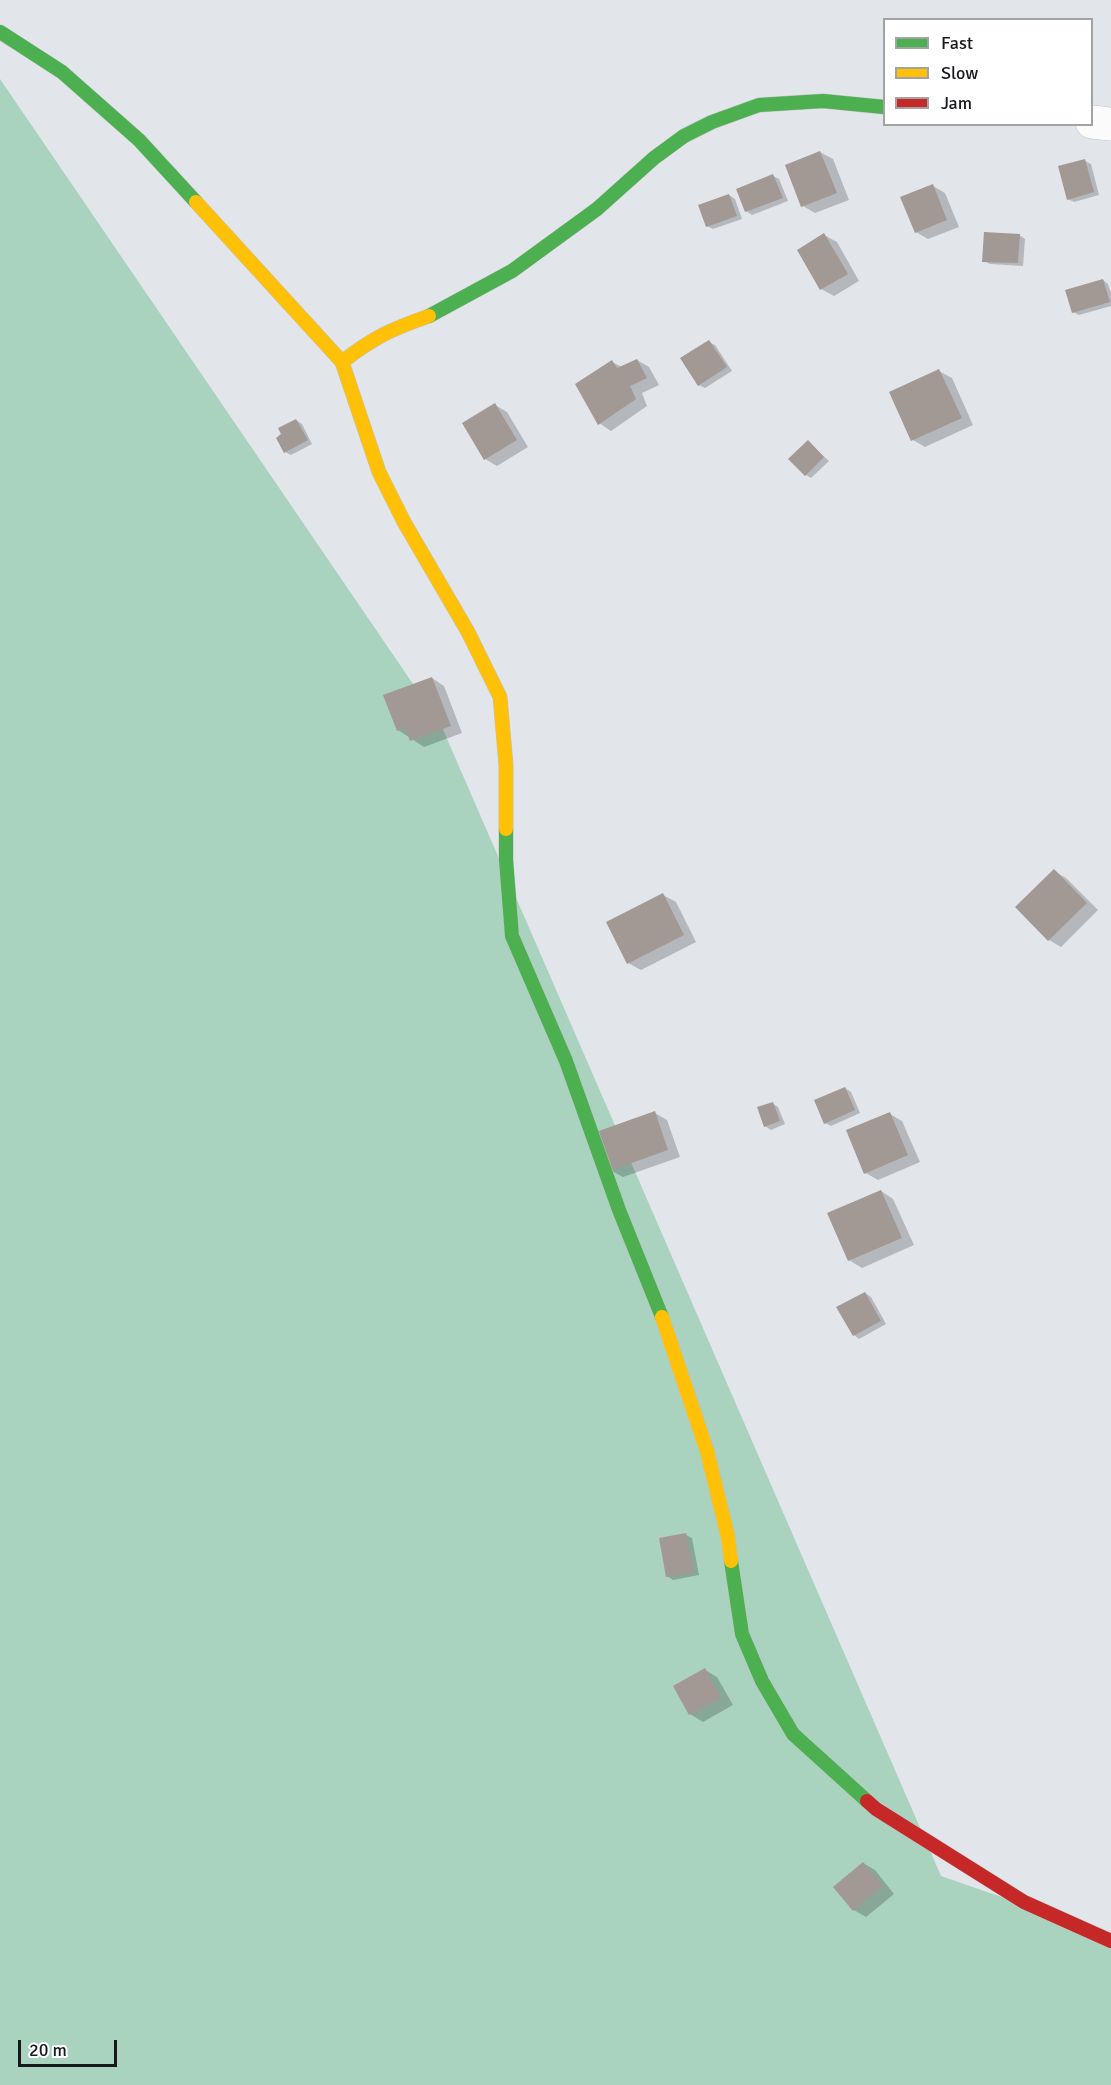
<!DOCTYPE html>
<style>
body{margin:0}
#map{position:relative;width:1111px;height:2085px;overflow:hidden;background:#e2e5ea;font-family:Signika,sans-serif}
canvas{display:block}
.legend{position:absolute;left:883px;top:18px;width:210px;height:108px;box-sizing:border-box;background:#fff;border:2px solid #a2a3a4;margin:0;padding:8px 10px;list-style:none;font-size:18px;color:#17191c}
.legend li{display:flex;align-items:center;gap:12px;height:30px}
.legend b{width:30px;border:2px solid #a2a3a4}
.scale{position:absolute;left:18px;top:2040px;width:99px;height:27px;box-sizing:border-box;border:3px solid #17191c;border-top:0;padding-left:8px;font-size:18px;line-height:21px;white-space:nowrap;color:#17191c;-webkit-text-stroke:4px #fff;paint-order:stroke}
</style>
<div id="map">
<canvas width="1111" height="2085"></canvas>
<ul class="legend">
<li><b style="height:8px;background:#4caf50"></b>Fast</li>
<li><b style="height:8px;background:#ffc107"></b>Slow</li>
<li><b style="height:8px;background:#c62828"></b>Jam</li>
</ul>
<div class="scale">20 m</div>
</div>
<script>
const ctx = document.querySelector('canvas').getContext('2d');
ctx.lineJoin = 'round';
function fill(path, color) { ctx.fillStyle = color; ctx.fill(path, 'evenodd'); }
function stroke(path, color, width, dash) { ctx.strokeStyle = color; ctx.lineWidth = width; ctx.lineCap = dash ? 'butt' : 'round'; ctx.setLineDash(dash || []); ctx.stroke(path); }
fill(new Path2D(`
 M0,79L441,725L941,1876L1111,1935V2085H0Z`), '#a9d2bf');
fill(new Path2D(`
 M820,152L833,159L849,200L815,213L803,206Z
 M1085,161L1091,164L1099,195L1074,202L1068,199Z
 M773,176L779,179L788,201L752,215L746,211Z
 M933,186L945,193L959,227L928,239L916,232Z
 M729,195L735,199L742,219L713,229L707,226Z
 M824,235L837,242L859,281L834,296L821,289Z
 M1019,235L1025,239L1023,266L990,264L984,261Z
 M1103,280L1108,284L1111,293V306L1079,315L1073,312Z
 M709,342L715,345L732,371L705,388L699,385Z
 M637,360L649,367L659,385L642,393L647,406L611,431L599,423L612,362L622,367Z
 M939,371L952,378L973,425L925,447L913,440Z
 M495,405L507,412L528,447L497,466L485,459Z
 M296,420L302,424L312,444L291,455L285,452Z
 M808,442L829,461L811,478L806,475Z
 M432,678L444,686L462,733L424,747L398,730Z
 M1054,871L1066,878L1098,910L1061,947L1049,940Z
 M663,895L676,902L696,942L641,970L628,963Z
 M845,1088L851,1092L860,1113L831,1126L825,1123Z
 M772,1103L778,1107L785,1124L771,1130L765,1126Z
 M655,1113L667,1120L680,1157L623,1177L610,1170Z
 M890,1114L902,1121L920,1162L878,1180L866,1173Z
 M881,1191L893,1199L914,1245L862,1268L849,1260L829,1214Z
 M865,1293L871,1297L886,1324L859,1339L854,1335Z
 M686,1535L692,1538L699,1575L673,1580L667,1576Z
 M705,1670L717,1677L733,1705L703,1722L690,1714L675,1686Z
 M863,1863L875,1870L894,1894L866,1917L854,1910Z`), '#0003');
fill(new Path2D(`
 M820,151L837,193L801,207L785,165Z
 M1085,159L1094,192L1067,200L1058,166Z
 M773,174L783,198L745,212L736,189Z
 M933,184L947,220L915,233L900,197Z
 M729,194L737,216L706,227L698,205Z
 M984,232L1020,234L1018,263L982,262Z
 M824,233L848,274L820,290L797,250Z
 M1103,279L1110,302L1072,313L1065,290Z
 M709,340L727,367L698,386L680,358Z
 M637,359L647,378L630,386L636,399L598,425L575,384L612,360L617,368Z
 M939,369L962,418L911,441L889,392Z
 M495,403L517,440L484,460L462,423Z
 M296,419L308,440L284,453L276,438L281,434L278,428Z
 M808,440L824,457L805,476L788,459Z
 M432,677L451,726L410,741L405,728L397,731L383,695Z
 M1054,869L1087,903L1048,941L1015,907Z
 M663,893L684,935L627,964L606,922Z
 M845,1087L855,1110L824,1124L814,1100Z
 M773,1102L780,1121L764,1127L757,1107Z
 M655,1111L668,1150L609,1171L596,1132Z
 M890,1112L908,1155L864,1174L846,1130Z
 M881,1190L902,1238L848,1261L827,1213Z
 M865,1292L881,1321L853,1336L836,1307Z
 M686,1533L694,1572L666,1577L659,1538Z
 M705,1668L721,1698L689,1715L673,1686Z
 M863,1862L883,1886L853,1911L833,1887Z`), '#a29894');
const street = new Path2D(`
 M1092,122L1111,124`);
const fast = new Path2D(`
 M0,32L62,72L139,140L196,202
 M429,316L512,271L597,209L654,158L684,136L712,122L759,105L823,101L884,107
 M506,829V860L512,936L566,1061L619,1210L662,1317
 M731,1561L742,1634L762,1681L793,1734L867,1801`);
const slow = new Path2D(`
 M196,202L342,362C374,337 392,329 429,316
 M342,362L379,472L404,522L468,632L500,697L506,765V829
 M662,1317L707,1451L728,1537L731,1561`);
const jam = new Path2D(`
 M867,1801L876,1809L1024,1902L1111,1941`);
stroke(street, '#bfc2c5', 34);
stroke(fast, '#bfc2c5', 15);
stroke(slow, '#bfc2c5', 15);
stroke(jam, '#bfc2c5', 15);
stroke(street, '#fbfbfc', 33);
stroke(fast, '#4caf50', 14);
stroke(slow, '#ffc107', 14);
stroke(jam, '#c62828', 14);
</script>
